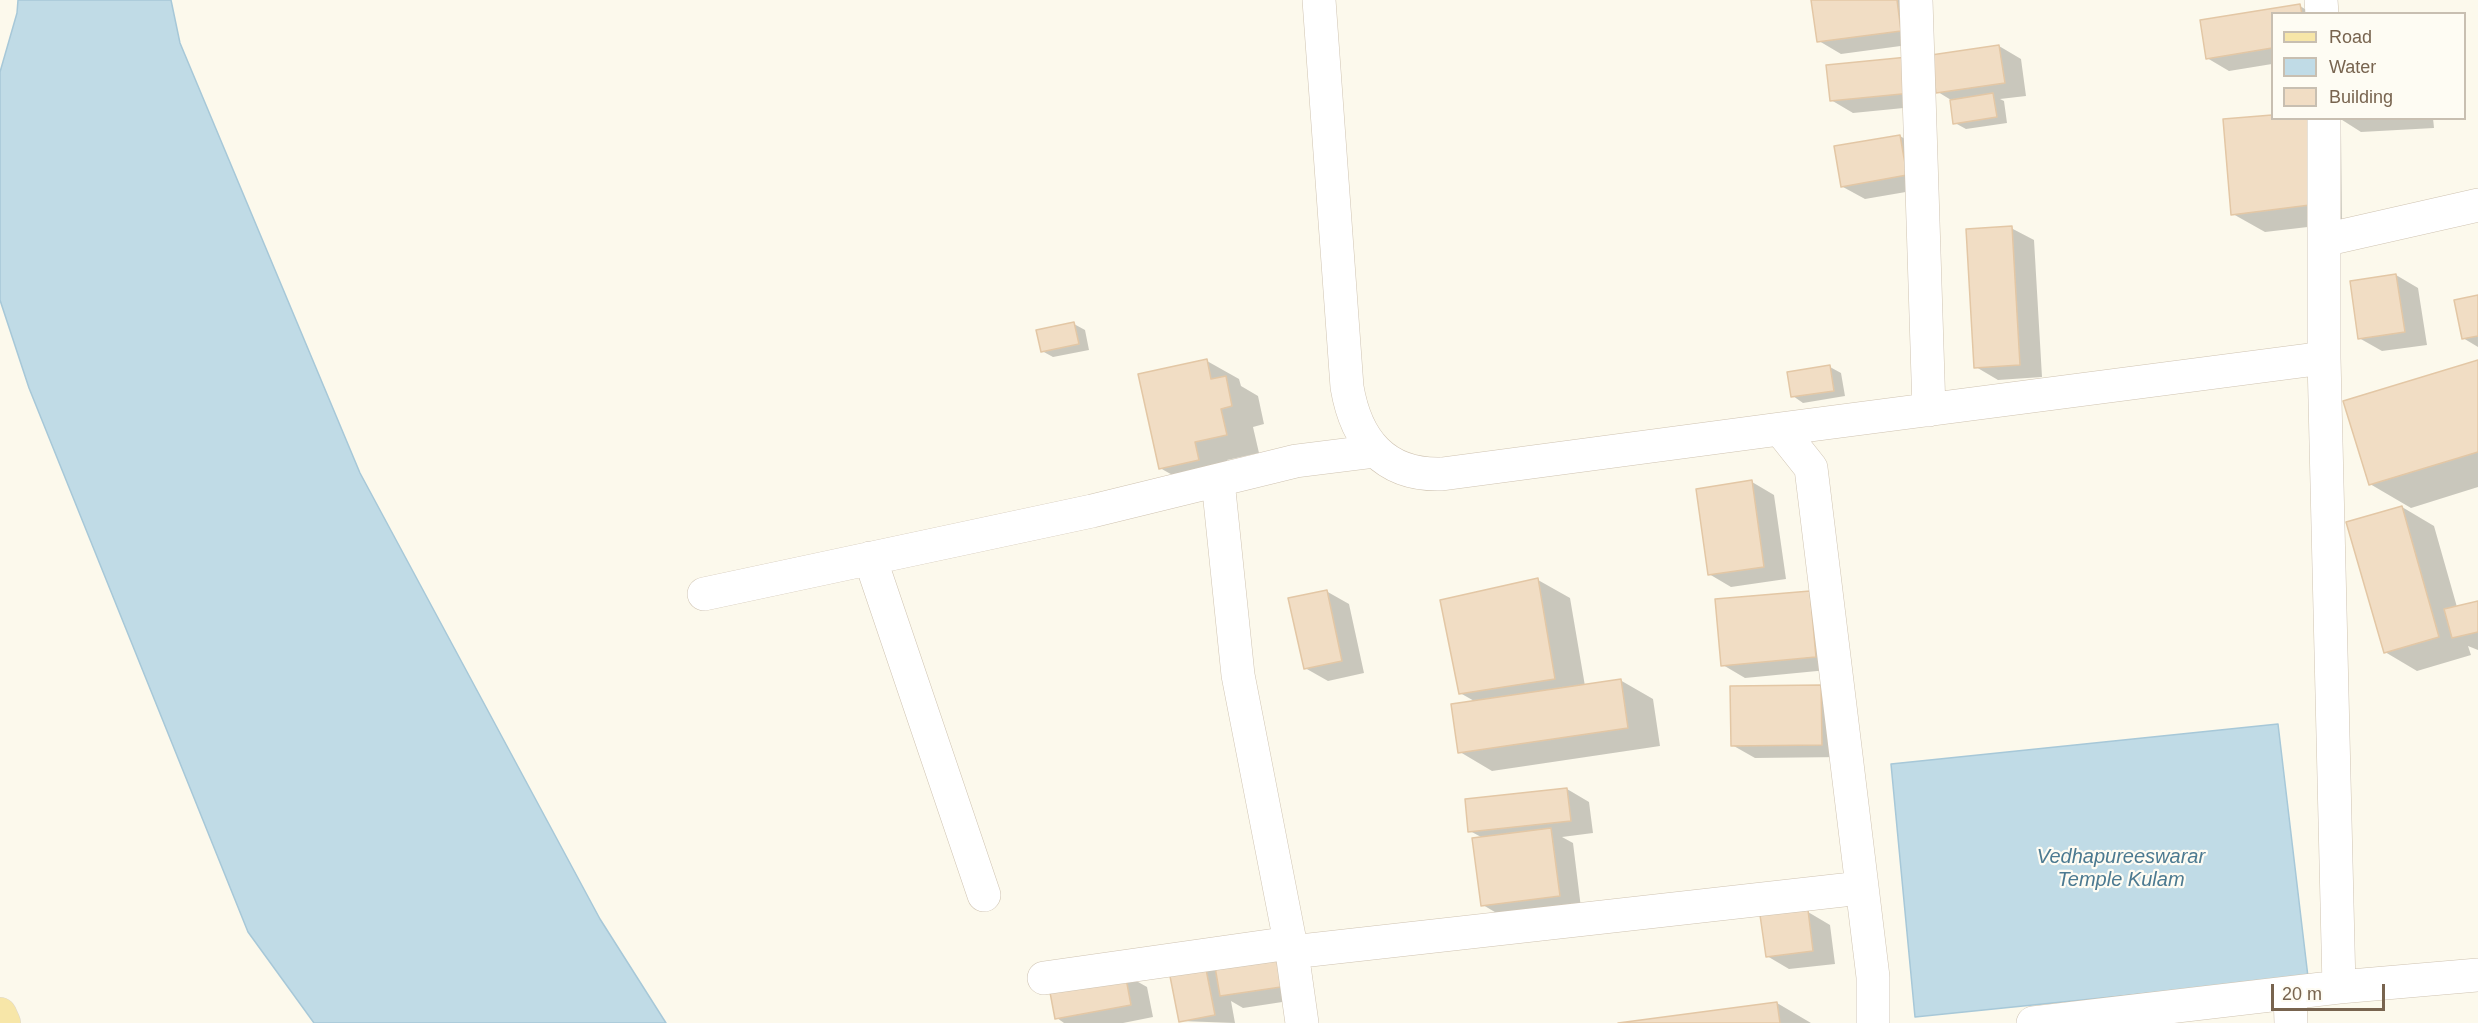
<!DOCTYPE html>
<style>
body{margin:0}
#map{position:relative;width:2478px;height:1023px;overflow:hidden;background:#fcf9ec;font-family:Helvetica,sans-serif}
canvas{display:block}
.legend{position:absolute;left:2271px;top:12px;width:195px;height:108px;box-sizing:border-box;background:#fefcf3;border:2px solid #c8bfb1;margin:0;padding:8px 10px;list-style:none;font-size:18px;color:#78644f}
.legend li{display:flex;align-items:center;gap:12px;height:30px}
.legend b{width:30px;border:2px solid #c8bfb1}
.scale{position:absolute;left:2271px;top:984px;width:114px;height:27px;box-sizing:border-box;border:3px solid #78644f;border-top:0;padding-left:8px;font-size:18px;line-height:21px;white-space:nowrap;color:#78644f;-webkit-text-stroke:4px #fefcf3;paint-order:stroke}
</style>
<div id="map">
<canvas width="2478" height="1023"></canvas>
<ul class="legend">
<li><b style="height:8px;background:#f7e6a8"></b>Road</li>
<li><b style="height:16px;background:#c0dbe6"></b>Water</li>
<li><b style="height:16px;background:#f1ddc4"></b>Building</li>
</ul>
<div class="scale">20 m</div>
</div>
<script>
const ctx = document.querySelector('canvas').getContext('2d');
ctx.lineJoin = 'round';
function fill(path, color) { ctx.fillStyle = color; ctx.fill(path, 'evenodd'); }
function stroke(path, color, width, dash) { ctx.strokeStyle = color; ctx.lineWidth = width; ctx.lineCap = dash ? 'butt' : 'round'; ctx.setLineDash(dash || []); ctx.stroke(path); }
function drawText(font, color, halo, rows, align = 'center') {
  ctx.font = font + ' Helvetica,sans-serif'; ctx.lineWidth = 4.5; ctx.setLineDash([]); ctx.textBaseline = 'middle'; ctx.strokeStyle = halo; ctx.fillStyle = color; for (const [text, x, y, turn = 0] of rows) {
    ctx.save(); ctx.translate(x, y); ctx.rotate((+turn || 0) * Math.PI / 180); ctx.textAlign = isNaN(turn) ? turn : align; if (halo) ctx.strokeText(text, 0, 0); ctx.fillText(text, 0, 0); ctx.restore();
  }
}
const water = new Path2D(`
 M18,0H171L180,43L360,473L600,919L666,1023H314L248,932L29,388L0,300V72L17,13Z
 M2278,724L2308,977L1915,1017L1891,764Z`);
fill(water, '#c0dbe6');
stroke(water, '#a7c8d8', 1.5);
fill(new Path2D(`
 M1817,0H1913L1923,43L1841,54L1819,41Z
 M2300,6L2313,14H2272V64L2229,71L2207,58L2201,22Z
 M1999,46L2021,59L2026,96L2000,99L2004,101L2007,123L1966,129L1955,123L1951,100L1938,92Z
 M1827,66L1934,105L1853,113L1831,100Z
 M2272,116V118H2318L2341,132L2342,223L2265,232L2233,214L2225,121Z
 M2433,118L2434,128L2361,132L2339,118Z
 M1900,136L1922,149L1929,188L1865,199L1843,187Z
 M2011,228L2034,240L2042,377L1998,380L1976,367Z
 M2396,275L2418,288L2427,345L2382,351L2359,338Z
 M2478,297V347L2463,338Z
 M1074,324L1085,330L1089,350L1053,357L1042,351Z
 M1207,361L1239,379L1241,386L1258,396L1264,424L1253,427L1259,453L1227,460L1231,478L1192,486L1160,468Z
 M2478,362V487L2411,508L2370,484Z
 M1830,367L1841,373L1845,396L1803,403L1793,396Z
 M1752,482L1774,495L1786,579L1731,587L1709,574Z
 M2402,507L2434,526L2457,607L2478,602V650L2468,646L2471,655L2417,671L2385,652Z
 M1538,580L1570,598L1585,686L1620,680L1653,699L1660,746L1492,771L1460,752L1476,702L1460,693Z
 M1326,591L1349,604L1364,673L1328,681L1305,668Z
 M1810,592L1838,669L1745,678L1723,665Z
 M1821,687L1843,700L1844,757L1755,758L1732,745Z
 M1567,789L1589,802L1593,833L1562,837L1573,843L1581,908L1505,918L1483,905V838L1470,831Z
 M1808,912L1830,925L1835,964L1789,969L1767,956Z
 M1275,953L1302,999L1243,1008L1231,1001L1235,1023L1180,1021L1170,967Z
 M1124,974L1147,987L1153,1017L1123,1023H1064L1057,1018Z
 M1777,1003L1811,1023H1629Z`), '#0003');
const building = new Path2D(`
 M1811,0H1897L1901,31L1817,42Z
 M2300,4L2302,14H2272V48L2206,59L2200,20Z
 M1999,45L2005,83L1936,93L1931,55Z
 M1908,57L1912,93L1830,101L1826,65Z
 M1993,93L1997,117L1953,124L1950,100Z
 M2272,115V118H2309L2310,205L2231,215L2223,119Z
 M1900,135L1907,175L1841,187L1834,146Z
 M2012,226L2020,365L1974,368L1966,229Z
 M2396,274L2405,332L2358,339L2350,281Z
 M2478,295V336L2462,339L2454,300Z
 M1074,322L1079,344L1041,352L1036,330Z
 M1207,359L1211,379L1226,376L1232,406L1221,409L1227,435L1195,442L1199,460L1159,469L1138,374Z
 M2478,360V452L2369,485L2343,401Z
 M1830,365L1834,391L1791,397L1787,372Z
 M1752,480L1764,567L1708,575L1696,489Z
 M2402,506L2439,637L2384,653L2346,522Z
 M1538,578L1555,679L1459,694L1440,600Z
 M1327,590L1342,661L1304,669L1288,598Z
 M1810,591L1816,657L1721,666L1715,599Z
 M2478,601V632L2452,638L2444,609Z
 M1621,679L1628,728L1458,753L1451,704Z
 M1821,685L1822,745L1731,746L1730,686Z
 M1567,788L1571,821L1468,832L1465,799Z
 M1551,828L1560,896L1481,906L1472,838Z
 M1808,910L1813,951L1766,957L1760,915Z
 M1276,951L1281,987L1220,996L1214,961Z
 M1204,959L1215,1015L1179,1022L1168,966Z
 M1125,973L1131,1005L1055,1019L1049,987Z
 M1777,1002L1780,1023H1618Z`);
fill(building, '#f1ddc4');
stroke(building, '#e3c7a5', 1.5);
const minor = new Path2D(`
 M1319,0L1347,387C1356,440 1384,476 1442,474L1780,429L1811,468L1873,977V1023
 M1916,0L1929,410
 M2321,0L2322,14
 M2324,118V358L2339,987
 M2324,240L2478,205
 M1780,429L2324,358
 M1218,481L1238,675L1292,952L1861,888
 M870,558L984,895
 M704,594L1092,511L1296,461L1376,451
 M1292,952L1302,1023
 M1044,978L1290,943
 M2290,993L2291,1023
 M2033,1023L2339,987L2478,975`);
const major = new Path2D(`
 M0,1014L4,1023`);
stroke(minor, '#cfc3b1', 34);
stroke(major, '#dcd7d1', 34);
stroke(minor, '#fff', 33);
stroke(major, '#f7e6a8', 33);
drawText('italic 20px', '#4c7a91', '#fefcf3', [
 ["Vedhapureeswarar",2121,857],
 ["Temple Kulam",2121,880]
]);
</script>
